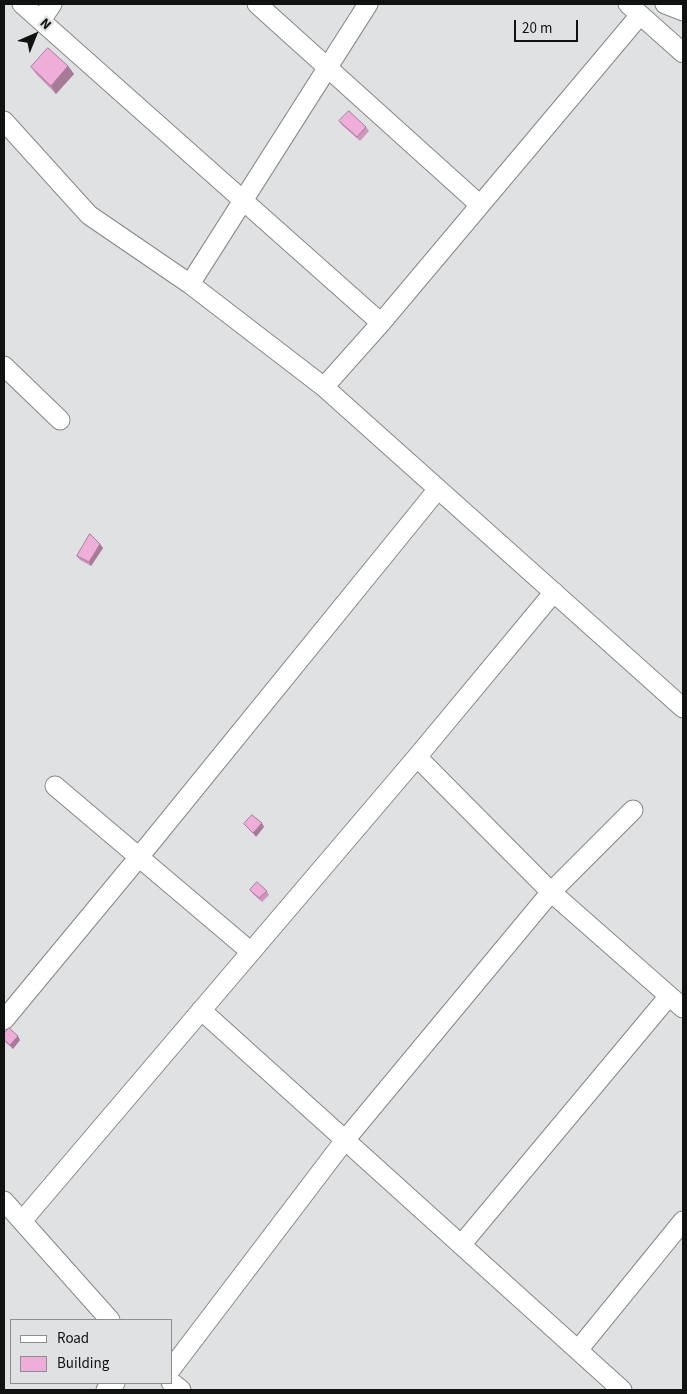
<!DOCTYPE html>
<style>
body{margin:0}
#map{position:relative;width:687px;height:1394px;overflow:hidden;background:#e0e1e3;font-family:"Source Sans 3",sans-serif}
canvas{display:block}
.frame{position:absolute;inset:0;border:5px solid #101111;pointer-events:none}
.legend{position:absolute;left:10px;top:1319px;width:162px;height:65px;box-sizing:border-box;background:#e0e1e3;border:1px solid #8d8e8f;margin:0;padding:6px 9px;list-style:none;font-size:15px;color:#101111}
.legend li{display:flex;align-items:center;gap:10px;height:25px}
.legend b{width:25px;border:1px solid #8d8e8f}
.north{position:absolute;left:10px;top:10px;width:50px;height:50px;-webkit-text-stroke:4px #e0e1e3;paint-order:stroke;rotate:44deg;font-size:14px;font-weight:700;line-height:20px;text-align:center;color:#101111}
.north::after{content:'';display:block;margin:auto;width:18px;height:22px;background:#101111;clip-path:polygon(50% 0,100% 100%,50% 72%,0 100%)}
.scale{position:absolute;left:514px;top:20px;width:64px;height:22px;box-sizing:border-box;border:2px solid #101111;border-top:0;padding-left:6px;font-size:15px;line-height:18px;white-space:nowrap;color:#101111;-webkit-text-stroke:4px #e0e1e3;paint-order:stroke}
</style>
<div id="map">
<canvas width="687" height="1394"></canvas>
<div class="frame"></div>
<ul class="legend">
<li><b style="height:6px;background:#fff"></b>Road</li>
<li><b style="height:14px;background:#eeaed9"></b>Building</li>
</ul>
<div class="north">N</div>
<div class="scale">20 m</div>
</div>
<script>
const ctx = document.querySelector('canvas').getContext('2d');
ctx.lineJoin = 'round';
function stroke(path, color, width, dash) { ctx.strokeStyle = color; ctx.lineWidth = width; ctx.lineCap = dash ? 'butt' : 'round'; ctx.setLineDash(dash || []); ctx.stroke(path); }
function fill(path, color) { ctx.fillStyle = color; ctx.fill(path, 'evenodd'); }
const street = new Path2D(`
 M22,4L381,323
 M257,4L480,205
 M628,4L683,53
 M665,4L683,11
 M41,20L52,4
 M4,121L89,215L190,284L324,387L683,708
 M190,284L368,4
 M4,366L60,420
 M324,387L381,323L640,15
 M417,757L551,892L683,1008
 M55,786L251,952
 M201,1010L622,1390
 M4,1020L139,857L438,489
 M4,1201L110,1320
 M22,1221L417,757L554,592
 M461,1245L669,996
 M578,1350L683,1221
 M171,1369L345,1140L551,892L633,810
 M171,1382L181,1390
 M106,1390L115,1383`);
stroke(street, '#858788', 21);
stroke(street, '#fff', 19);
fill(new Path2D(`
 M68,66L74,74L56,94L37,75L31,67Z
 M339,121L366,127L369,131L360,141L342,125Z
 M100,544L103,548L91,566L80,560L77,556Z
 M250,890L267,891L269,895L262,902L253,894Z
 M4,1034L20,1040L13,1049L4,1041Z`), '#cd96bb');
fill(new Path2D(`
 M68,66L74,74L56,94L51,86Z
 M100,544L103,548L91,566L89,562Z
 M262,823L264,827L256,837L253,833Z
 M18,1036L20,1040L13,1049L10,1045Z`), '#a77a98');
const building = new Path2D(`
 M48,48L68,66L51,86L31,67Z
 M349,111L366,127L357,137L339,121Z
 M90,534L100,544L89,562L77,556Z
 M252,815L262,823L253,833L244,824Z
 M257,882L267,891L259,898L250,890Z
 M9,1028L18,1036L10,1045L4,1040V1034Z`);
fill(building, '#eeaed9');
stroke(building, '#a77a98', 1);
</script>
